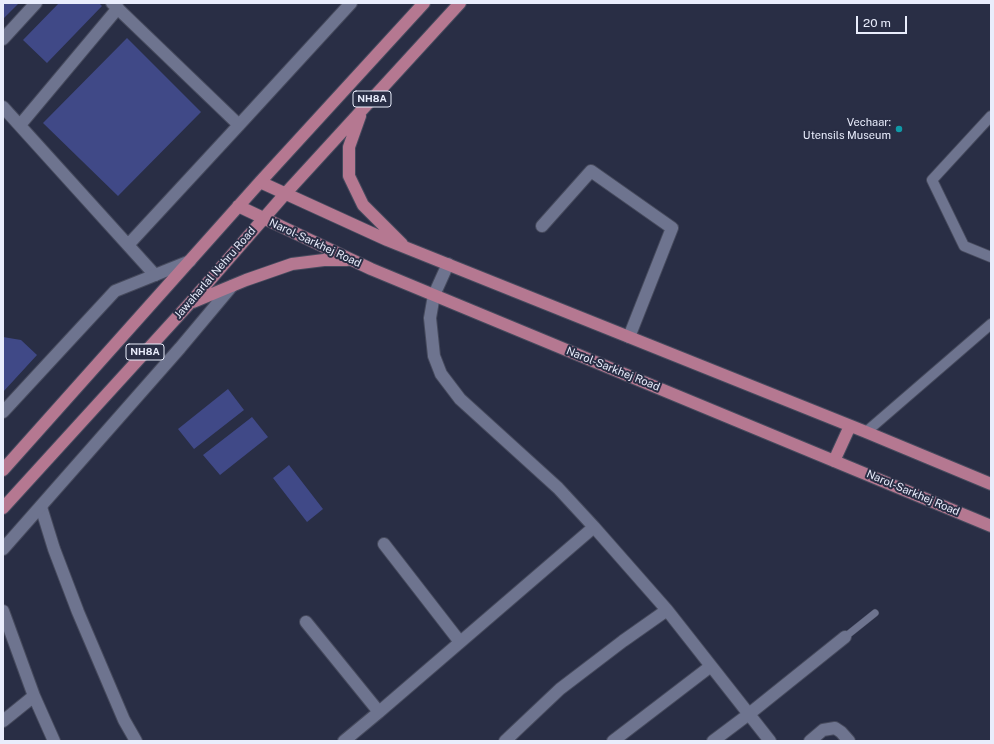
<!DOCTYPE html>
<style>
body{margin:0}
#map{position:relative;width:994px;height:744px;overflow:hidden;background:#292e45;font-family:"Public Sans",sans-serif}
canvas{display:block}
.frame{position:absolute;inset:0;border:4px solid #e9edfc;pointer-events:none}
.scale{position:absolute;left:856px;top:16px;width:51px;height:18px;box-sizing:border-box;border:2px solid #e9edfc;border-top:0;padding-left:5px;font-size:12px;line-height:14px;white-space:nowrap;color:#e9edfc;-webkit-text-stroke:3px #292e45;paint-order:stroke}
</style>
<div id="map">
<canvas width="994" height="744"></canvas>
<div class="frame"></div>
<div class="scale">20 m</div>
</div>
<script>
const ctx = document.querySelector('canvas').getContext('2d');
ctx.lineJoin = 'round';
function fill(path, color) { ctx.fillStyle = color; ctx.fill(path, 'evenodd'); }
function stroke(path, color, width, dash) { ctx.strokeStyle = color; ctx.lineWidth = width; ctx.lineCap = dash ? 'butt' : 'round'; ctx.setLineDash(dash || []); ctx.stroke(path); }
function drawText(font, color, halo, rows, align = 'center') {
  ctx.font = font + ' "Public Sans",sans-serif'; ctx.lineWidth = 4; ctx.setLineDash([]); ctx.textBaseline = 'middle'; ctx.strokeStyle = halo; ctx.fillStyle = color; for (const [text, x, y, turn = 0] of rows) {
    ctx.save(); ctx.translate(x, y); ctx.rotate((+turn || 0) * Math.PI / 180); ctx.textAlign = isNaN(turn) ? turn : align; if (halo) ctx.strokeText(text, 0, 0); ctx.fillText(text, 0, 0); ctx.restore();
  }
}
fill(new Path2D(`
 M3,3H19L3,19Z
 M59,3H99L102,6L47,63L23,40Z
 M127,38L201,112L118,196L43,123Z
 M3,337L21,340L37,355L3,392Z
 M228,389L244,410L194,449L178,429Z
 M252,417L268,437L220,475L203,455Z
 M289,465L323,509L307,522L273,478Z`), '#404987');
const service = new Path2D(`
 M845,637L875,613`);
const pedestrian = new Path2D(`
 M991,116L932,180L964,246L991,257
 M866,432L991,324`);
const minor = new Path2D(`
 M112,3L239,125L351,3
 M3,39L36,3
 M3,107L155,275
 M20,125L118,8
 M542,226L591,171L672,228L629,337
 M128,245L239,125
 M41,507L54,549L78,612L124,720L136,741
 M594,527L667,610
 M384,544L460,642
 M3,611L34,696L3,721
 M306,622L379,712L594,527L558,488L460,399L441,374L434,356L430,318L434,295L448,264
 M34,696L54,741
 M344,741L379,712
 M505,741L560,689L623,641L667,610L770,741
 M613,741L711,666
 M713,741L749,714L845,637
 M810,741L823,730L835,728L841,732L849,741`);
const tertiary = new Path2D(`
 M3,412L115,291L190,261
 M3,549L180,348L232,286`);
const primary = new Path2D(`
 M360,116L349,147V176L363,205L402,244
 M260,182L387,240L866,432L991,484
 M238,206L371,269L991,526
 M193,302L246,280L292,264L324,260H347
 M834,461L850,426
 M3,470L260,182L424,3
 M3,508L190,303L285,194L460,3`);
stroke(service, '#464a5d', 8);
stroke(pedestrian, '#464a5d', 12);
stroke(minor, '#464a5d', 14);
stroke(tertiary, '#464a5d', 14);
stroke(primary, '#464a5d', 14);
stroke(service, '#6e748f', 7);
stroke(pedestrian, '#6e748f', 10);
stroke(minor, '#6e748f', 12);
stroke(tertiary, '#6e748f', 12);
stroke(primary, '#b57891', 12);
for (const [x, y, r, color] of [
 [899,129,4,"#0f9aa8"]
]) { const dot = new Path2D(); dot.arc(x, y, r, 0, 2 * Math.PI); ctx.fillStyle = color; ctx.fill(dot); stroke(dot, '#292e45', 1.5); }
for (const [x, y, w] of [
 [372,99,38],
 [145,352,38]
]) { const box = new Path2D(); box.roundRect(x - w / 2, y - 8, w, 16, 3); ctx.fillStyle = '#292e45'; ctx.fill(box); stroke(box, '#e9edfc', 1); }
drawText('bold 10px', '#e9edfc', null, [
 ["NH8A",372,99],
 ["NH8A",145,352]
]);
drawText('11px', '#e9edfc', '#292e45', [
 ["Vechaar:",891,123],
 ["Utensils Museum",891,136]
], 'right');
drawText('11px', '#e9edfc', '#292e45', [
 ["Narol-Sarkhej Road",315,243,25],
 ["Jawaharlal Nehru Road",215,273,-49],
 ["Narol-Sarkhej Road",613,369,22],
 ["Narol-Sarkhej Road",913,493,23]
]);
</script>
